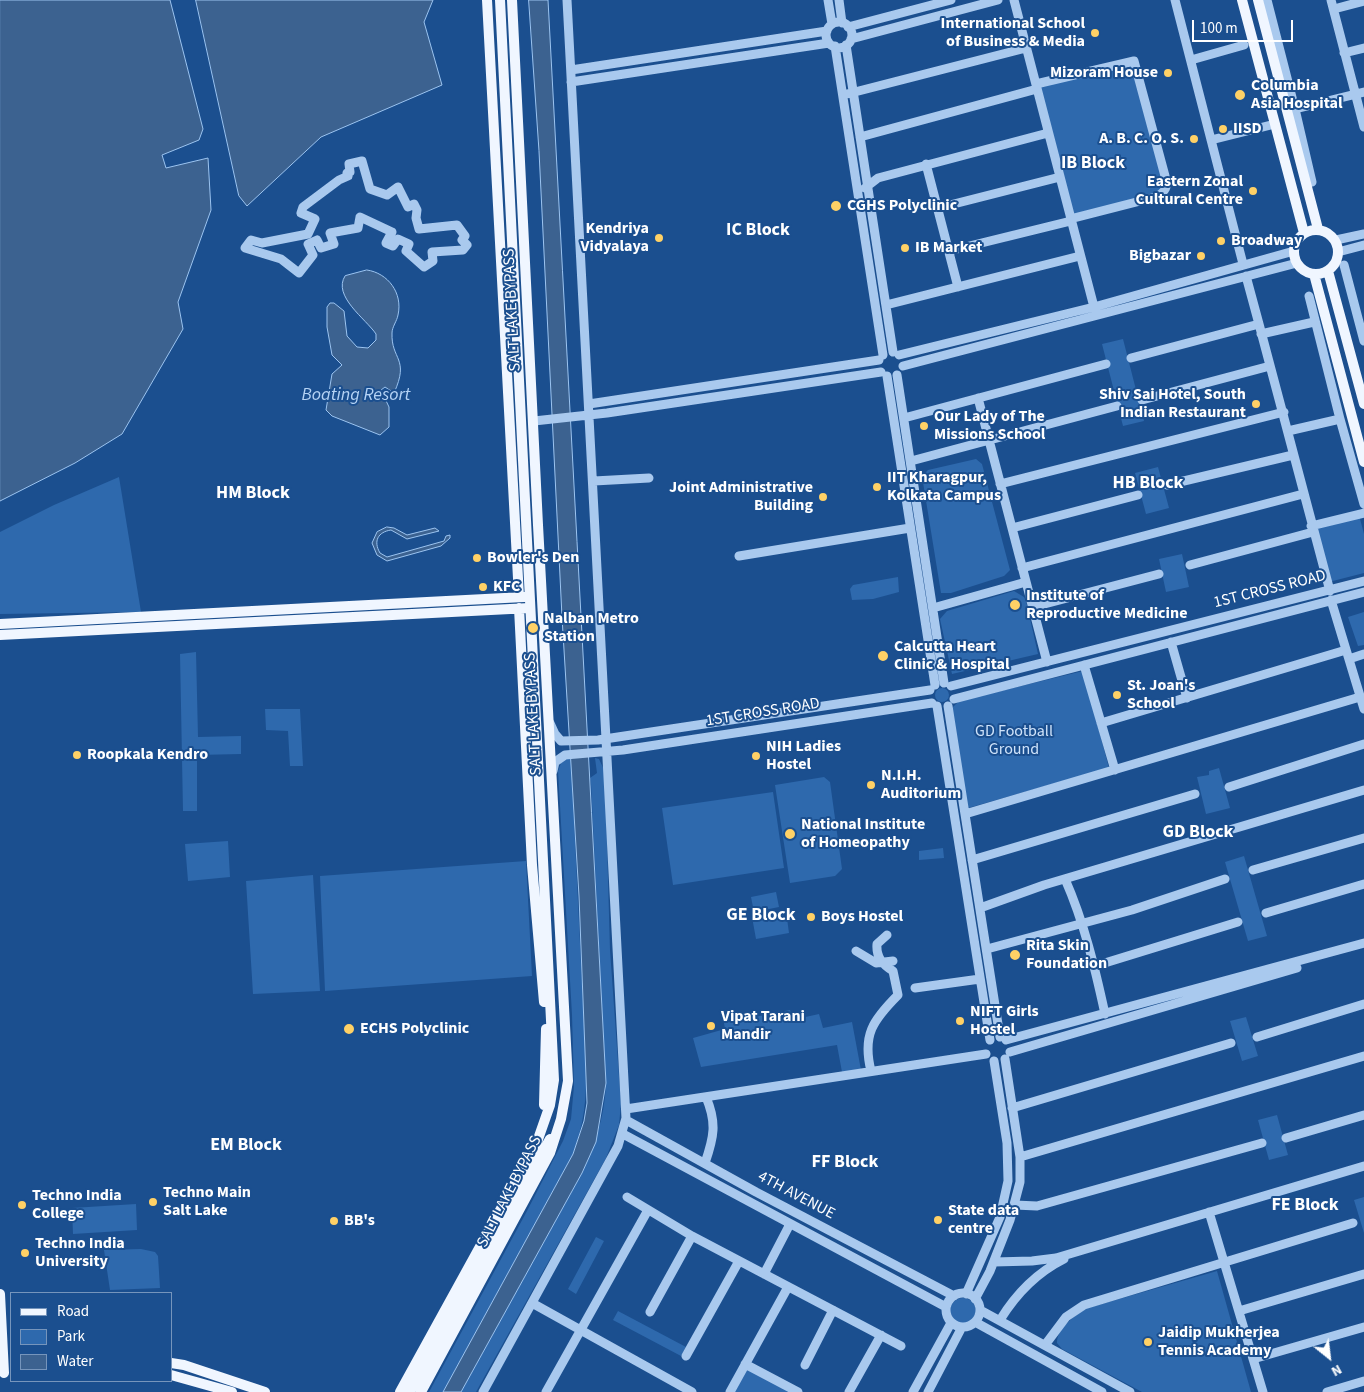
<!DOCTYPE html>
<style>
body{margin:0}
#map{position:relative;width:1364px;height:1392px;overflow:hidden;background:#1b4f8f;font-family:"Source Sans 3",sans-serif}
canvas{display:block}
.legend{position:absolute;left:10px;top:1292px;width:162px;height:90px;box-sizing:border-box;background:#1b4f8f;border:1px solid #7695bc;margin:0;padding:6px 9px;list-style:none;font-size:15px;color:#fff}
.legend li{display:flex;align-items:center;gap:10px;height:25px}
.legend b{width:25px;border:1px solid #7695bc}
.north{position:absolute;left:1304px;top:1332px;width:50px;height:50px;-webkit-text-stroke:4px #1b4f8f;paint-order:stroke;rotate:151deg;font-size:14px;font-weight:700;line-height:20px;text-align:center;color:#fff}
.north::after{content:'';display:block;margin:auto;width:18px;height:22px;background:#fff;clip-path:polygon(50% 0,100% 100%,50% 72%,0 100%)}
.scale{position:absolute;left:1192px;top:20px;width:101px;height:22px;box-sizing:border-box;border:2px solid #fff;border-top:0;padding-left:6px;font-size:15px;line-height:18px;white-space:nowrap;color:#fff;-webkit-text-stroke:4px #1b4f8f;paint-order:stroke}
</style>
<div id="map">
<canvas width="1364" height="1392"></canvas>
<ul class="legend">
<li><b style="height:6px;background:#f0f6ff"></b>Road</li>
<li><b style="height:14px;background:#2e69ad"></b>Park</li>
<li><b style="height:14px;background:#3c6290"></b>Water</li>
</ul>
<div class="north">N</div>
<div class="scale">100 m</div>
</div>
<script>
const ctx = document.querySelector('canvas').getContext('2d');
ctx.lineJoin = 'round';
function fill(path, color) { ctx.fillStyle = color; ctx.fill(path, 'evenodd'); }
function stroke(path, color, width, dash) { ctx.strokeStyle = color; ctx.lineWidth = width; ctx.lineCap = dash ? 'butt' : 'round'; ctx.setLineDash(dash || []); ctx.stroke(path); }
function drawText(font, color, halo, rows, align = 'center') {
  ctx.font = font + ' "Source Sans 3",sans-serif'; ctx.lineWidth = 4; ctx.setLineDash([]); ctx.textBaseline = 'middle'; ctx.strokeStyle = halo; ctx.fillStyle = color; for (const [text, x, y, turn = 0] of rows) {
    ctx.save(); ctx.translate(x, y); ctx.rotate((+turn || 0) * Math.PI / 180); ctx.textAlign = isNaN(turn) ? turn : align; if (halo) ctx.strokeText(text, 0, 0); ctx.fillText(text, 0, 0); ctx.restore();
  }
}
fill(new Path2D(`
 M1132,63L1164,185L1155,195L1072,218L1039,87Z
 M1123,339L1144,421L1123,426L1102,344Z
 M976,459L982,464L1010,570L1004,576L951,593H941L922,476L928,470Z
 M1158,467L1169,508L1146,514L1135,473Z
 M119,477L141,612L0,614V532L54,505Z
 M1359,515L1364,534V573L1329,582L1315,527Z
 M1182,554L1189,587L1166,592L1159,559Z
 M898,577L899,592L873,599L852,600L850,589L853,585Z
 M1014,591L1024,597L1026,601L1038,654L952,674L940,619L947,611Z
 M1364,612V645L1358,646L1348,617Z
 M196,652L198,737L241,736V754L197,755V811H183L180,654Z
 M1083,671L1109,768L968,808L951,709L959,701Z
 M935 695a7 7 0 1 1 14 0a7 7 0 1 1-14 0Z
 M265,709H300L303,766H290L288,731L266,730Z
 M567,757L571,759L586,1066C587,1098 584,1124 573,1154L443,1392H429L527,1211L563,1141L571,1119L574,1086L572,1015L558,771L561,763Z
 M595,758L599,759L605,772L610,950L621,1104L619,1125L606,1158L476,1392H461L582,1173C595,1145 604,1118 606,1086L591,784L590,778L597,773Z
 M1219,768L1230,808L1206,814L1197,777L1209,775V771Z
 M824,777L830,782L842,869L835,876L790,883L775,785Z
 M773,792L784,868L673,885L662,808Z
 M228,841L230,877L188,881L185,844Z
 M943,848L944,858L919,860V851Z
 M1244,856L1267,936L1248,941L1225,862Z
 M526,861L532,976L325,991L320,876Z
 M313,875L320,991L253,994L246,881Z
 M776,892L779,907L754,912L751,897Z
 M786,911L789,933L756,939L752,917Z
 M790,1010L792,1020L819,1014L823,1028L852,1022L861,1070L842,1072L837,1045L701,1067L693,1038L725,1029L724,1023Z
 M1246,1017L1258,1056L1242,1061L1230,1021Z
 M1277,1115L1288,1155L1269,1160L1258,1120Z
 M1364,1197V1233L1354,1200Z
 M136,1204L137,1230L73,1234L72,1208Z
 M596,1237L604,1241L576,1294L568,1289Z
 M141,1249L155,1252L158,1256L160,1288L110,1290L104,1250Z
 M1217,1271L1251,1392H1142L1062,1349L1057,1343C1057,1328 1073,1318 1084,1309Z
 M950 1311a13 13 0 1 1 26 0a13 13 0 1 1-26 0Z
 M618,1311L686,1347L681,1356L613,1320Z
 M747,1368L793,1392H734Z`), '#2e69ad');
const water = new Path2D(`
 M0,0H170L203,129L199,140L162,155L166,168L208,158L211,210L178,302L183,329L122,434L75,463L0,501Z
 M196,0H433L424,22L442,85L321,137L247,206L239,196Z
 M529,0H548L606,1083L596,1142L582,1173L461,1392H443L573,1154L584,1121L587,1103L579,896L562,617L539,151Z
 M367,270C388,273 403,293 398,315C397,321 392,327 392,333C391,360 410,358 394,393L385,387L381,390L389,407V427L380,435L332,416L326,410L332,374L342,365L332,355L327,327V307L330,303H334L344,311L347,336L357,347L368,348L376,340V334C366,319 332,296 345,276Z
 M387,527L394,528L407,535L435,528L439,531L407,539L391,530C378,532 373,541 380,553L387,557L444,541L446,536L450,535V538L441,546L387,561L377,555L372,543L377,532Z`);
fill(water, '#3c6290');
stroke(water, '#9cc4f0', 1);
stroke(new Path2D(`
 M828,0L832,24
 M839,0L842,23
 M1014,0L1094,307
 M1175,0L1243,264
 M1267,0L1295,109
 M1331,0L1364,127
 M1334,9L1364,1
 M826 35a13 13 0 1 1 26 0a13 13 0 1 1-26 0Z
 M848,27L951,0
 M851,39L998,0
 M846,45L893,352
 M835,46L883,355
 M1344,53L1364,48
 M1191,60L1244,45
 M571,70L827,31
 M571,82L829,43
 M1036,84L1134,61L1165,176C1168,188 1166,191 1156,197L1070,219
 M847,94L1026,48
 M860,137L1037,89
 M1211,140L1275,124
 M362,161L370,189L387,195L398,187L408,207L414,204L417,210L416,218L419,229L457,225L465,236L462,240L467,245L463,250L432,252L433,261L424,267L406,251L409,244L398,239L393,246L386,243L392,232L360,217L358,228L330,233L334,244L321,248L317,240L308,244L313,255L299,273L281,259L245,248L251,240L262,243L308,234L315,219L301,213L303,207L339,180L348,176L347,173L350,172L349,164Z
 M926,164L958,287
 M1312,182L1295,109L1364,92
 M865,188L878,178L1048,133
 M938,208L1060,177
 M1336,240L1364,234
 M949,251L1071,221
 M1338,252L1364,245
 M1344,265L1364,341
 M1246,276L1259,324
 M886,305L1080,256
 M1261,334L1314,322
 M899,355L1094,307L1294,251
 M1131,358L1259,324L1330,591
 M903,366L1297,263
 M897,375L944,683
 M887,376L935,685
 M978,398L1047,662
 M1142,400L1270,366
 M589,404L879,360
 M904,418L1106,364
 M1340,419L1364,504
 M534,421L607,413L881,372
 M1288,431L1340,419L1309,296
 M911,461L1117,406
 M594,481L649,478
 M1000,484L1284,412
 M1167,485L1293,455
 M1311,526L1364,513
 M1012,528L1138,495
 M739,556L910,528
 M1190,565L1313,532
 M1022,568L1303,494
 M1331,600L1364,709
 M1033,607L1159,574
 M933,608L1026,582
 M1171,642L1187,698
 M1349,659L1364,654
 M1084,665L1115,770
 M951,686L1364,581
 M954,699L1364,592
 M937,706L990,1040
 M948,706L1000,1037
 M550,723L555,734L561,741L598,740L930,690
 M1101,723L1346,650
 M553,771L555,762L565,755L623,750L932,703
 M1229,787L1364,744
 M965,814L1360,697
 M972,860L1195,794
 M1253,870L1364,838
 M1065,879C1084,922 1095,968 1105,1014
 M980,908L1044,885L1364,790
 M1266,913L1364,884
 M987,949L1132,910L1225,879
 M856,951L876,963L893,961
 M1095,966L1238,922
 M915,988L980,979
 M1257,1037L1364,1004
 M1006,1040L1364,943
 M1010,1052L1297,968
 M871,1071C862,1035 873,1020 898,995L893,971C882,964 876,957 877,944L887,935
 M1012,1108L1231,1043
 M626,1109L986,1054
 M626,1120L756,1192L954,1296
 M623,1134L946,1307
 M1286,1138L1364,1115
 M1020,1157L1364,1056
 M705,1163C714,1137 717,1123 706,1097
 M627,1197L692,1236L901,1346
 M1015,1205L1037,1206L1262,1143
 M1209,1212L1263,1392
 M994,1262L1032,1261L1056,1258L1364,1166
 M764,1274L790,1224
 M946 1310a17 17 0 1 1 34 0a17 17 0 1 1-34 0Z
 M966,1294L1000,1217L1008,1181L1007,1143L994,1061
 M975,1299L990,1271L1010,1220L1020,1182V1157L1005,1059
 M532,1303L692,1392
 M980,1310L1130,1392
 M1239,1311L1364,1274
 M650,1312L692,1236
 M1000,1320C1016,1294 1036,1273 1064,1259
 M975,1322L1102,1392
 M1045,1345L1066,1317L1084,1305L1353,1223
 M686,1356L739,1261
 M1253,1359L1364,1327
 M745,1364L798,1392
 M805,1365L833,1310
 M483,1392L618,1146L626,1118L567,0
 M546,1392L648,1210
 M730,1392L788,1287
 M849,1392L881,1335
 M913,1392L951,1323
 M928,1392L962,1327
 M1327,1392L1364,1381`), '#a9c9ee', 9);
stroke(new Path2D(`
 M487,0L519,597
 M1242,0L1304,233
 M1258,0L1318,229
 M1294 252a22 22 0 1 1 44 0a22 22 0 1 1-44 0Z
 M1328,271L1364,404
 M1314,274L1364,462
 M519,608L532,865L544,1002
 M0,624L524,597
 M0,635L530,608
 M544,1105L546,1029
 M0,1294L4,1373
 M171,1363L184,1365L265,1392
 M171,1375L232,1392
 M400,1392L536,1145L550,1105L554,1080L500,0
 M410,1392L550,1139
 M421,1392L550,1153L561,1119L568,1081L538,525L512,0`), '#f0f6ff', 10);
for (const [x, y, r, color] of [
 [1095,33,5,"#ffd166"],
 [1168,73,5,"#ffd166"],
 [1240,95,6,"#ffd166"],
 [1223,129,5,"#ffd166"],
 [1194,139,5,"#ffd166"],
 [1253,191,5,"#ffd166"],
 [836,206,6,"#ffd166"],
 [659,238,5,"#ffd166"],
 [1221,241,5,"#ffd166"],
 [905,248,5,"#ffd166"],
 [1201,256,5,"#ffd166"],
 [1256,404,5,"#ffd166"],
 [924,426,5,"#ffd166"],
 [877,487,5,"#ffd166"],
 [823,497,5,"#ffd166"],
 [477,558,5,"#ffd166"],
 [483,587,5,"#ffd166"],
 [1015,605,6,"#ffd166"],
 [533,628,6,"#ffd166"],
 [883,656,6,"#ffd166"],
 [1117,695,5,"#ffd166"],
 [77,755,5,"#ffd166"],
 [756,756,5,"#ffd166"],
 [871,785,5,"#ffd166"],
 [790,834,6,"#ffd166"],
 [811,917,5,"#ffd166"],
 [1015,955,6,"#ffd166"],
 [960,1021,5,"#ffd166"],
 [711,1026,5,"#ffd166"],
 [349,1029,6,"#ffd166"],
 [153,1202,5,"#ffd166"],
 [22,1205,5,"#ffd166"],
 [938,1220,5,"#ffd166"],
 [334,1221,5,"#ffd166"],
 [25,1253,5,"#ffd166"],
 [1148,1342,5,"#ffd166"]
]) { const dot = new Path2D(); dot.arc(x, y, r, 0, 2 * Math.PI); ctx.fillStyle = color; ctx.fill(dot); stroke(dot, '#1b4f8f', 2); }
drawText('bold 16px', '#fff', '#1b4f8f', [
 ["International School",1085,24,"right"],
 ["of Business & Media",1085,42,"right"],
 ["Mizoram House",1158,73,"right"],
 ["Columbia",1251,86],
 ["Asia Hospital",1251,104],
 ["IISD",1233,129],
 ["A. B. C. O. S.",1184,139,"right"],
 ["Eastern Zonal",1243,182,"right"],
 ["Cultural Centre",1243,200,"right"],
 ["CGHS Polyclinic",847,206],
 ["Kendriya",649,229,"right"],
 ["Vidyalaya",649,247,"right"],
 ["Broadway",1231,241],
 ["IB Market",915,248],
 ["Bigbazar",1191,256,"right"],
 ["Shiv Sai Hotel, South",1246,395,"right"],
 ["Indian Restaurant",1246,413,"right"],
 ["Our Lady of The",934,417],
 ["Missions School",934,435],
 ["IIT Kharagpur,",887,478],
 ["Kolkata Campus",887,496],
 ["Joint Administrative",813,488,"right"],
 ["Building",813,506,"right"],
 ["Bowler's Den",487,558],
 ["KFC",493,587],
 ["Institute of",1026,596],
 ["Reproductive Medicine",1026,614],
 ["Nalban Metro",544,619],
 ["Station",544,637],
 ["Calcutta Heart",894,647],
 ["Clinic & Hospital",894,665],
 ["St. Joan's",1127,686],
 ["School",1127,704],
 ["NIH Ladies",766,747],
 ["Hostel",766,765],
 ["Roopkala Kendro",87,755],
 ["N.I.H.",881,776],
 ["Auditorium",881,794],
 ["National Institute",801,825],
 ["of Homeopathy",801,843],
 ["Boys Hostel",821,917],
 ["Rita Skin",1026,946],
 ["Foundation",1026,964],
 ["NIFT Girls",970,1012],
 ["Hostel",970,1030],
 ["Vipat Tarani",721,1017],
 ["Mandir",721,1035],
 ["ECHS Polyclinic",360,1029],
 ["Techno Main",163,1193],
 ["Salt Lake",163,1211],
 ["Techno India",32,1196],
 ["College",32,1214],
 ["State data",948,1211],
 ["centre",948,1229],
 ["BB's",344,1221],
 ["Techno India",35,1244],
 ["University",35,1262],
 ["Jaidip Mukherjea",1158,1333],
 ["Tennis Academy",1158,1351]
], 'left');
drawText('16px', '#fff', '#1b4f8f', [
 ["SALT LAKE BYPASS",513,310,-93],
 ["1ST CROSS ROAD",1270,590,-14],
 ["1ST CROSS ROAD",763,713,-9],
 ["SALT LAKE BYPASS",534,714,-93],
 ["SALT LAKE BYPASS",510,1192,-63],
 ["4TH AVENUE",796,1196,28]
]);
drawText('16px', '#cfe3fa', '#1b4f8f', [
 ["GD Football",1014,732],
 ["Ground",1014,750]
]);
drawText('bold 18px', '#fff', '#1b4f8f', [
 ["IB Block",1093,164],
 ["IC Block",758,231],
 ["HB Block",1148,484],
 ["HM Block",253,494],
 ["GD Block",1198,833],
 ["GE Block",761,916],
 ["EM Block",246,1146],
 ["FF Block",845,1163],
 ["FE Block",1305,1206]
]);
drawText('italic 18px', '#b5d3f5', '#1b4f8f', [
 ["Boating Resort",356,396]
]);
</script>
